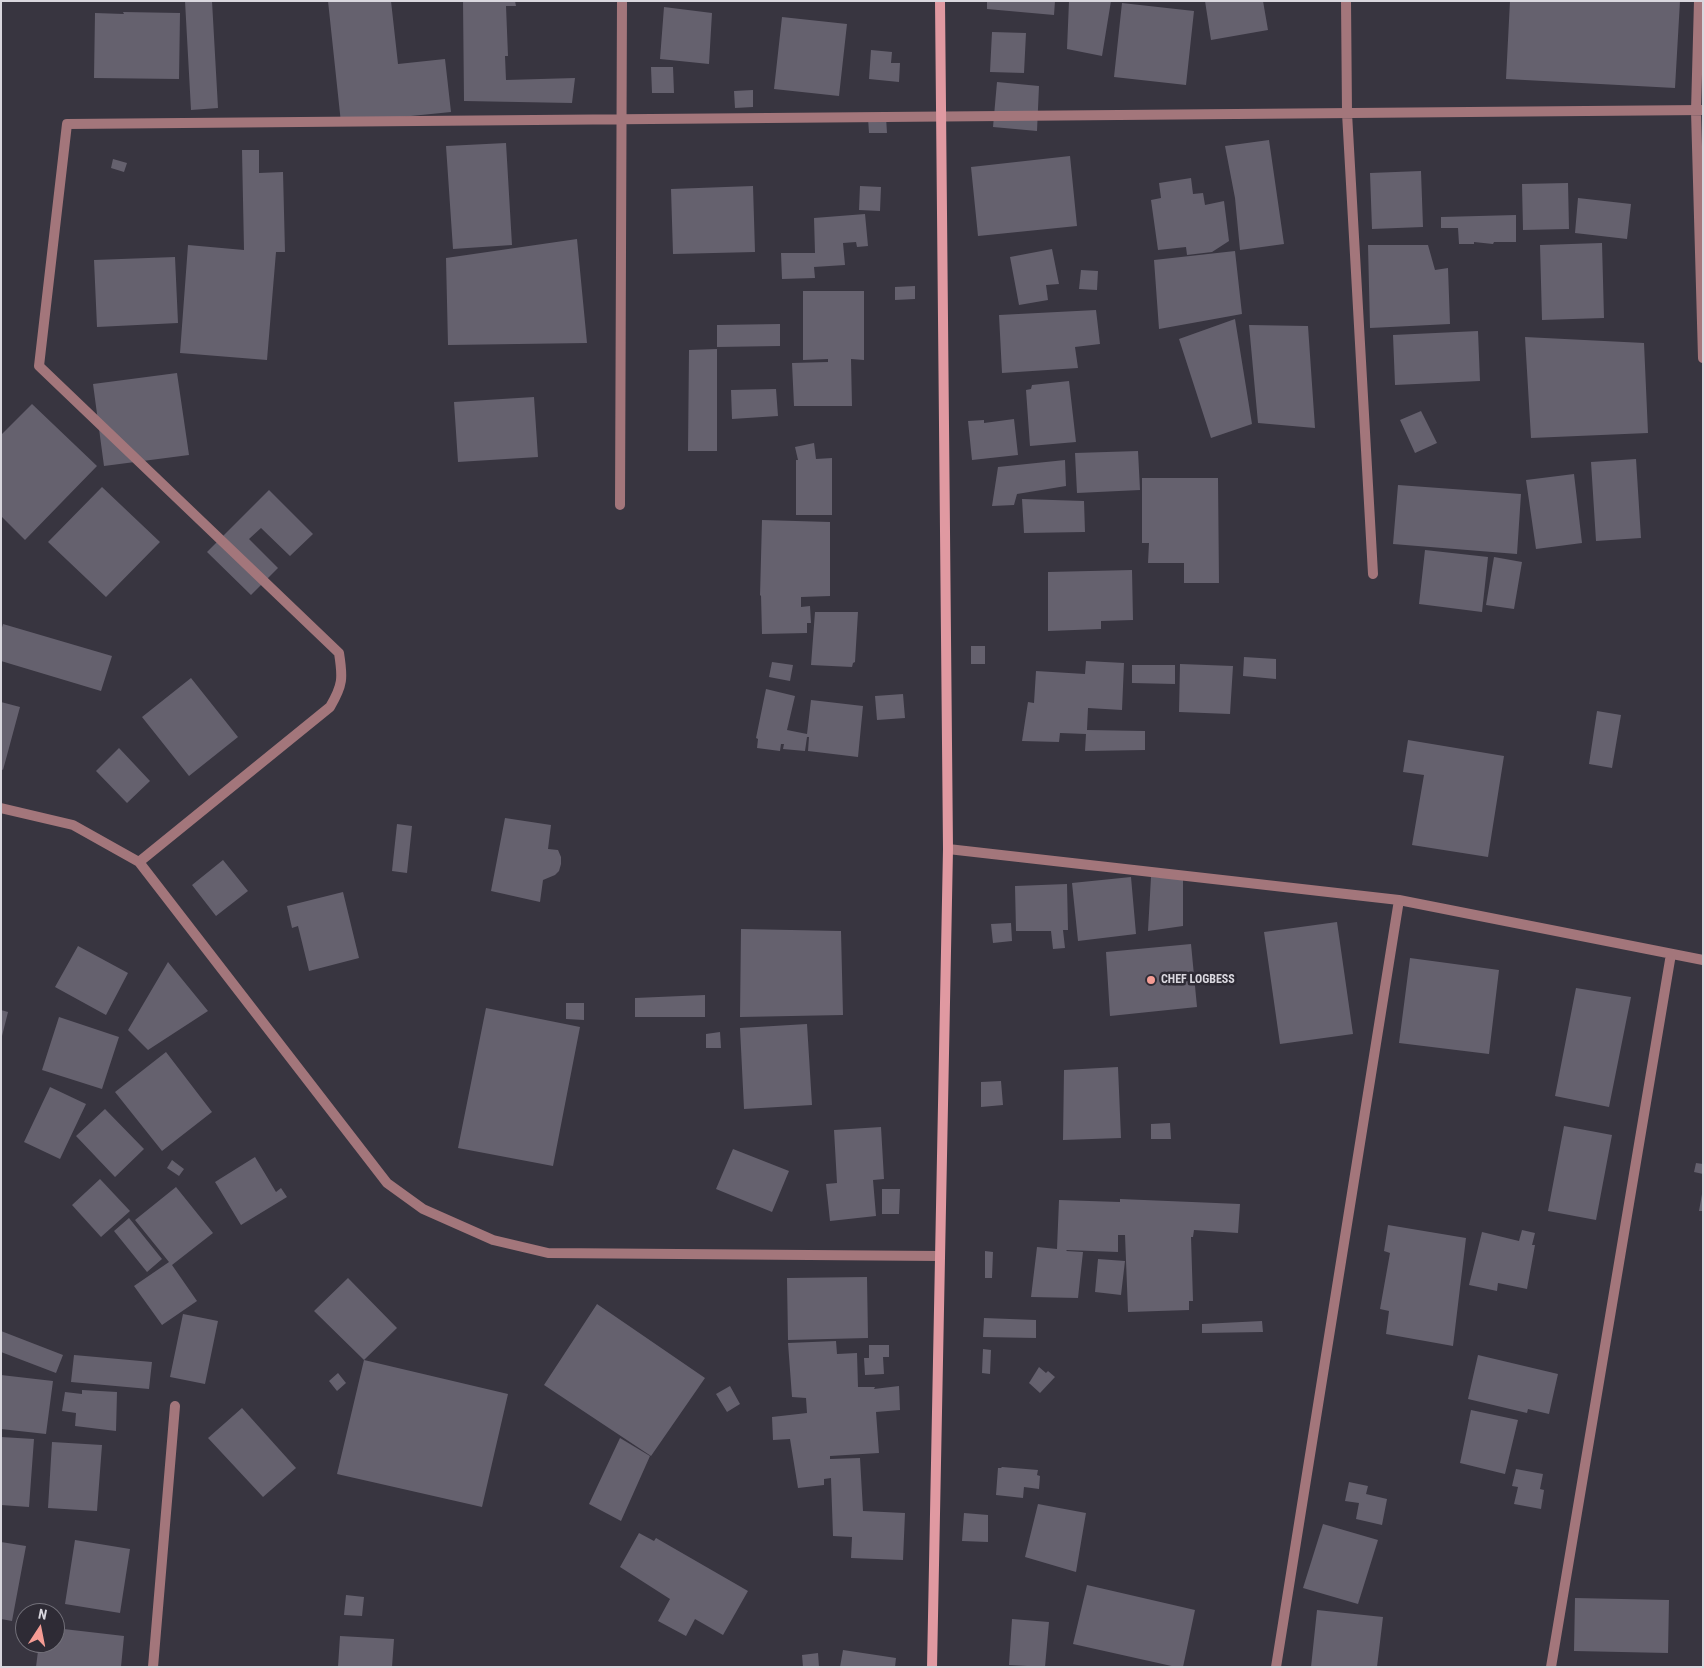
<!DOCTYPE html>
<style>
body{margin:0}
#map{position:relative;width:1704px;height:1668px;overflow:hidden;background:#383540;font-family:"Roboto Condensed",sans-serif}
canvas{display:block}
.frame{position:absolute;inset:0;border:2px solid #d9d7de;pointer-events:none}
.north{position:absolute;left:15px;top:1603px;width:50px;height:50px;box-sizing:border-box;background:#2e2b35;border:1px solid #727079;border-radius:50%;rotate:11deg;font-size:14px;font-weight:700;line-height:20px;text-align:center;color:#d9d7de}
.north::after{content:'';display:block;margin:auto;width:18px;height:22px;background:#f59c94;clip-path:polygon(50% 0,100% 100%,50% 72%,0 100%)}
</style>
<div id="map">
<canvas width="1704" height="1668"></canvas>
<div class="frame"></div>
<div class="north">N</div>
</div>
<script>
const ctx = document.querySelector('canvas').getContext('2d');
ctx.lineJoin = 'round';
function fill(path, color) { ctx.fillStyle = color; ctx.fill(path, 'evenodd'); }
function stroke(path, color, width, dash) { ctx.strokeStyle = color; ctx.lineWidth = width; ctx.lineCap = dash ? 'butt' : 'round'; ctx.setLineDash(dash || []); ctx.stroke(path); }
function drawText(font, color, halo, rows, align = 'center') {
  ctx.font = font + ' "Roboto Condensed",sans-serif'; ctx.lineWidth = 5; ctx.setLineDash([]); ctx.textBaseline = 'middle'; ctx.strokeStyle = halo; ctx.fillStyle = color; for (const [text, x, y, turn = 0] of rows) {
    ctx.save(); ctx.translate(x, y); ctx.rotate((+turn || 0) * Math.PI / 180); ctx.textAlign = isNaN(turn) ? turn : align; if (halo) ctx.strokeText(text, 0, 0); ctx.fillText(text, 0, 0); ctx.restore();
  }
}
fill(new Path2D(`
 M185,1H212L218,108L191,110Z
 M328,1H391L398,64L445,59L451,112L341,123Z
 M463,1H515L516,6H506L508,56H505L506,80L575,78L572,103L464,101Z
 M987,1H1055L1054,15L987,9Z
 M1069,1H1111L1102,56L1067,49Z
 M1205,1H1263L1268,30L1211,40Z
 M1510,1H1680L1675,88L1506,79Z
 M1122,3L1194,11L1186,85L1114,77Z
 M664,7L712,13L709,64L660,59Z
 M123,12L180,13L179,79L94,78L95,13L124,14Z
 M782,17L847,24L839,96L774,89Z
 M992,32L1026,33L1024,73L990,72Z
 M871,50L892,52L891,63H900L899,82L869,79Z
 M651,67H673L674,93H652Z
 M997,82L1039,86L1037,131L993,127Z
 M753,90V107L735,108L734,91Z
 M886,117L887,133H869L868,118Z
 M1269,140L1284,244L1240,250L1235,198L1225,146Z
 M506,143L512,245L453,249L446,146Z
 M242,150H259V173L283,172L285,252H276L267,360L180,353L188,245L244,250Z
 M1070,156L1077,226L978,236L971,167Z
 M113,159L127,163L124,172L111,168Z
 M1421,171L1423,227L1372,229L1370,173Z
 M1191,178L1193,194L1203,193L1205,205L1224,201L1229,241L1212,252L1187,255L1186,247L1158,250L1151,200L1161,198L1159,183Z
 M1568,183L1569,229L1523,230L1522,184Z
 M753,186L755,252L673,254L671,189Z
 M860,186L881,187L880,211L859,210Z
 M1578,198L1631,204L1627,239L1575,233Z
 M865,214L868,246L857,247L856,242L843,243L845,265L814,267L815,278L782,279L781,253H815L814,218Z
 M1516,215V242H1494L1493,244L1474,242V244H1459L1458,228H1441V217Z
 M577,239L587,343L448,345L446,258Z
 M1602,243L1604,318L1542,320L1540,245Z
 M1368,245H1428L1435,270L1448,268L1450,324L1370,328Z
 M1052,249L1059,284L1046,285L1048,300L1019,305L1010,257Z
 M1235,251L1242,314L1159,329L1154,260Z
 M175,257L178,323L97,327L94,260Z
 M1081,270L1098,271L1097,290L1079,289Z
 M915,286V299L895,300V287Z
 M803,291H864V360L851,359L852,406H794L792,363L828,362V359L803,360Z
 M1096,310L1100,344L1075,347L1078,368L1002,373L999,315Z
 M1235,319L1252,424L1211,438L1179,339Z
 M780,324V346L717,347V325Z
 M1249,325L1308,326L1315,428L1258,423Z
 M1478,331L1480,381L1395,385L1393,335Z
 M1525,337L1644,343L1648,433L1531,438Z
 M717,349V451H688L689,350Z
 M177,373L189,455L104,466L93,384Z
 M1069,381L1076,442L1030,446L1026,390L1031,389L1032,385Z
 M776,389L778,416L732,419L731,390Z
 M534,397L538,457L458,462L454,402Z
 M32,404L97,466L25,540L1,516V435Z
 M1421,411L1437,443L1415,453L1400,420Z
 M1014,419L1018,455L972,460L968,421L984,420V423Z
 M814,443L816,459L832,458V515H796V460H798L795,447Z
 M1138,451L1140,490L1077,493L1075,453Z
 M1636,459L1641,538L1596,541L1591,462Z
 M1065,460L1066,486L1017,494L1014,505L992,506L998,467Z
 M1574,474L1582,543L1536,549L1526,480Z
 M1142,478H1218L1219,583H1184V563H1148L1149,543H1142Z
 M1398,485L1521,494L1517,554L1393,544Z
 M102,487L160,542L106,597L48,542Z
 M269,490L313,534L290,556L261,528L249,539L278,568L251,595L207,552Z
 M1022,499L1084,501L1085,532L1024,533Z
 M762,520L830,522V596L801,597V607L810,606L811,623H807V633L762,634L761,595L760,596Z
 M1425,550L1488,557L1482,612L1419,604Z
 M1494,557L1522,562L1514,609L1486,605Z
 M1132,570L1133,620L1101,621V629L1048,631V572Z
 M815,612H858L855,662L853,663L852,667L811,665Z
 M3,624L112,656L101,691L1,661V631Z
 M971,646H985V664H971Z
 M1244,657L1276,659V679L1243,676Z
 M1086,661L1124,663L1122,710L1088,708L1087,730L1145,731V750L1085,751L1086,734L1060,733L1059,742L1022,741L1028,702L1034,703L1036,671L1085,674Z
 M772,662L793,665L790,681L769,677Z
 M1180,664L1233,666L1230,714L1179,712Z
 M1132,665H1175V684L1132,683Z
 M191,678L238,737L189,776L142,717Z
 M766,689L795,696L787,730L807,734L811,700L863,706L858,757L808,751L809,737H807L805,751L783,749L784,744H781L780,751L757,748L758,739L756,738Z
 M903,694L905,718L877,720L875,696Z
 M1,702L20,707L3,770L1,769Z
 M1597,711L1621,715L1612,768L1589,764Z
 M1408,740L1504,756L1488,857L1412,845L1424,775L1403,772Z
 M119,748L150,781L127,803L96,771Z
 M505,818L551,825L548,849L558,850L561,857V864L559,871L555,875L543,880L540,902L491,891Z
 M397,824L412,826L407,873L392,871Z
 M223,860L248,891L216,916L192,885Z
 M1131,877L1136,934L1078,941L1072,883Z
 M1151,877L1183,878V926L1148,931Z
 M1067,884L1068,930H1063L1065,948L1053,949L1051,931H1016L1015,886Z
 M343,892L359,958L309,971L298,926L292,928L287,906Z
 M1337,922L1353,1034L1280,1044L1264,932Z
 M1011,923L1012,941L993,943L991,924Z
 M741,929L841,931L843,1015L740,1017Z
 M1191,944L1197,1007L1110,1016L1106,952Z
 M78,946L128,973L106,1015L55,987Z
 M1410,958L1499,970L1489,1054L1399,1043Z
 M168,962L208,1011L148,1050L128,1030Z
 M1576,988L1631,997L1609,1107L1555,1096Z
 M705,995V1017H635V998Z
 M566,1003H584V1020L566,1019Z
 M486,1008L580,1027L553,1166L458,1148Z
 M1,1010L8,1012L2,1036H1Z
 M59,1017L119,1037L102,1089L42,1070Z
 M807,1024L812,1105L744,1109L740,1028Z
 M720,1032L721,1048H706V1034Z
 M166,1052L212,1112L162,1151L115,1092Z
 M1118,1067L1121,1138L1063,1140L1064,1070Z
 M1001,1081L1003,1105L981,1107V1082Z
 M50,1087L86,1104L60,1159L24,1142Z
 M105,1109L144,1149L115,1177L76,1136Z
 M1170,1123L1171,1139H1151V1124Z
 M1564,1126L1612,1135L1596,1220L1548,1211Z
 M881,1127L884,1179L873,1180L876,1216L830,1221L826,1184L837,1183L834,1130Z
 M733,1149L789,1171L772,1212L716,1189Z
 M255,1157L276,1192L281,1188L287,1197L241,1225L215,1182Z
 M172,1160L184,1169L179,1176L167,1168Z
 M1696,1163L1703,1164V1174L1694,1172Z
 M100,1179L130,1211L101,1237L72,1205Z
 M176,1187L213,1233L172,1265L197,1301L162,1325L134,1286L169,1262L135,1220Z
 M882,1189H900L899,1214H882Z
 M1702,1194H1703V1211H1699Z
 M1120,1199L1240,1204L1238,1233L1194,1230L1193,1237H1191L1193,1301H1189V1310L1128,1312L1125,1235H1118V1252L1067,1250L1066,1251L1083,1252L1078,1298L1031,1297L1037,1247L1057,1249L1059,1200L1120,1202Z
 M129,1218L162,1259L147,1272L114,1231Z
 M1388,1225L1466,1238L1453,1346L1386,1334L1389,1311L1380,1309L1390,1253L1384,1251Z
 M1522,1230L1535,1233L1532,1245H1535L1527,1289L1498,1283L1497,1291L1469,1285L1482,1232L1519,1241Z
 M985,1251L993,1252L992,1278H985Z
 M1098,1259L1125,1261L1121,1295L1095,1292Z
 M867,1277L868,1338L788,1340L787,1278Z
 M348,1278L397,1328L364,1360L314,1311Z
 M597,1304L705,1378L651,1456L544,1385Z
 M183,1314L218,1321L205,1384L170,1377Z
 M984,1318L1036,1320V1338L983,1337Z
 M1262,1321L1263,1332L1202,1333V1324Z
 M1,1331L63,1355L56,1373L1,1352Z
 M836,1341L837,1354L857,1353L858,1387H875L874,1389L899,1386L900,1410L876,1412L879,1453L830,1456V1459L860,1458L863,1511L905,1513L903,1560L851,1558L852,1537L833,1536L831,1478L824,1479V1485L798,1488L790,1439L773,1440L772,1417L807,1413L806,1398L792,1397L788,1343Z
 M869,1345H889V1357H883L884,1374L865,1375L864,1358H869Z
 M983,1349L991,1350L990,1374L982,1373Z
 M74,1355L152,1362L149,1389L71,1382Z
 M1478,1355L1558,1374L1549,1414L1528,1409L1527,1413L1468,1399Z
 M364,1360L508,1394L482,1507L337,1474Z
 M1039,1367L1046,1373L1048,1371L1055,1377L1040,1393L1029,1383Z
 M338,1373L346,1383L337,1391L329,1381Z
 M1,1375L53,1381L46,1434L1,1429Z
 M730,1386L740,1404L727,1412L716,1394Z
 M82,1390L117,1392L116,1431L75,1426L76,1413L62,1411L65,1392L82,1394Z
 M242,1408L296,1468L263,1497L208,1438Z
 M1471,1410L1518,1420L1505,1474L1460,1463Z
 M1,1437L34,1439L29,1507L1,1505Z
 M620,1438L650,1456L621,1521L589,1504Z
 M52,1442L102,1445L97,1511L48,1508Z
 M1002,1467L1038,1470L1037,1475L1040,1476L1039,1489L1024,1487L1023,1498L996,1495L998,1468H1001Z
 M1516,1469L1543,1474L1540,1489L1544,1490L1541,1509L1514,1504L1518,1487L1512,1486Z
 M1349,1482L1368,1486L1366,1494L1387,1499L1382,1525L1356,1519L1359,1503L1345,1501Z
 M1038,1504L1086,1513L1076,1572L1025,1557Z
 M964,1513L988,1515V1542L962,1541Z
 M1323,1524L1378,1540L1358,1604L1303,1588Z
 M639,1533L654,1541L656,1538L748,1591L723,1635L695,1619L686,1636L658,1621L670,1599L620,1567Z
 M75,1540L130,1549L120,1613L65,1604Z
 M1,1542L26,1546L12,1621L1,1619Z
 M1087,1585L1195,1610L1183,1667H1176L1073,1644Z
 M346,1595L364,1597L362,1616L344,1615Z
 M1575,1598L1669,1600L1668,1653L1574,1651Z
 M1317,1610L1383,1617L1377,1667H1311Z
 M1012,1619L1049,1622L1045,1667L1009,1665Z
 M55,1628L124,1636L121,1667H36L39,1643H55Z
 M340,1636L394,1639L392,1667H338Z
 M843,1650L896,1658L895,1667H840Z
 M818,1653L819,1667H803L802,1655Z`), '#65616e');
stroke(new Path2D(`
 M1346,1L1347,113L1373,574
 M1699,1L1696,111L1703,358
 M620,505L622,1
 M1,808L73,825L139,862L387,1183L423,1209L493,1240L548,1253L940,1256
 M948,849L1399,900L1703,960
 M139,862L330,707C343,685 343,678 339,653L39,366L67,124L1703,110
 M153,1667L175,1406
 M1276,1667L1399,900
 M1551,1667L1671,954`), '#a3767b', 10);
stroke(new Path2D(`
 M932,1667L948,849L940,1`), '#e099a1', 10);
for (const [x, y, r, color] of [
 [1151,980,5,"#f59c94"]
]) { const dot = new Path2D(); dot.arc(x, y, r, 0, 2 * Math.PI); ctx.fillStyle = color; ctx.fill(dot); stroke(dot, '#2e2b35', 2); }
drawText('bold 12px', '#d9d7de', '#2e2b35', [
 ["CHEF LOGBESS",1161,980]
], 'left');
</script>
